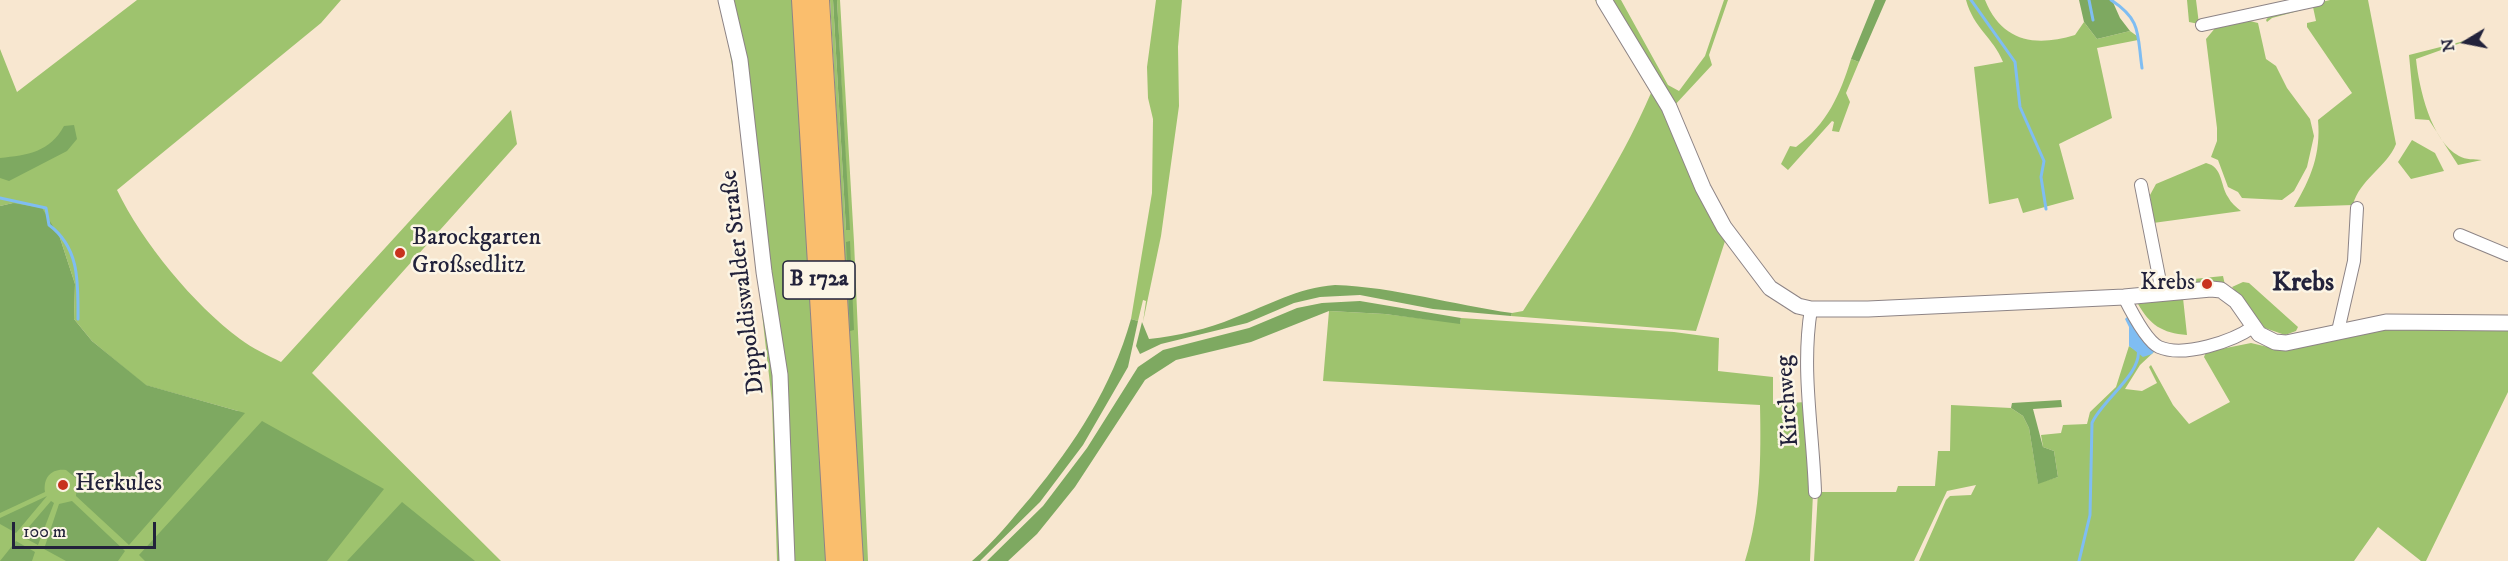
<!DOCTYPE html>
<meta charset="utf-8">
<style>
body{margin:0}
#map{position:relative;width:2508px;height:561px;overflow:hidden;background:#f8e7d0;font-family:"IM FELL DW Pica",serif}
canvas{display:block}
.north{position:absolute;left:2436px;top:12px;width:60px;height:60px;-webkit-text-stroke:4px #fcf5e5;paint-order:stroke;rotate:260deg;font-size:16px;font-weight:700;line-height:24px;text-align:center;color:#22223b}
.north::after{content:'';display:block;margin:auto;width:21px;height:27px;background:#22223b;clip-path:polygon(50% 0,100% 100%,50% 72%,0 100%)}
.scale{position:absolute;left:12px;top:522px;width:144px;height:27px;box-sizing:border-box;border:3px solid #22223b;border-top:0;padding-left:8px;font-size:18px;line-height:21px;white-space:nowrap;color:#22223b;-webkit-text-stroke:4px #fcf5e5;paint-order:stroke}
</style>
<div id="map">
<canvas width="2508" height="561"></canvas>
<div class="north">N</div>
<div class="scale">100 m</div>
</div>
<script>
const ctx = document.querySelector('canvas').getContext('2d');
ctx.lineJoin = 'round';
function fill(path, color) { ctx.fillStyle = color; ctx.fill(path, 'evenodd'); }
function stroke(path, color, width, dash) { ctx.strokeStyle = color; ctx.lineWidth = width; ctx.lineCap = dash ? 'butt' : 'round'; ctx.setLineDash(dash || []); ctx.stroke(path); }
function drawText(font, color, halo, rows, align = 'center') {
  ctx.font = font + ' "IM FELL DW Pica",serif'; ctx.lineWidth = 5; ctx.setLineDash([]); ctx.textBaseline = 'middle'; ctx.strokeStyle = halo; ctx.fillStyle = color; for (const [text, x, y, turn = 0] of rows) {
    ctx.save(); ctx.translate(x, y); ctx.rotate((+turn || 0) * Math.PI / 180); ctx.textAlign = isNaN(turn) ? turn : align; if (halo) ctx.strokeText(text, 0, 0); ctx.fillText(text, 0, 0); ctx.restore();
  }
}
fill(new Path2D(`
 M137,0H341L321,23L117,190C142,242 194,305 240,339C252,348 267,355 281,362L511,110L517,144L312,373L501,561H0V495L67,460L238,411L145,385L92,341L74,319L75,284L60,238L13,203L0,206V49L17,92Z
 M718,0H721L732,45L774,371L782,561H777L772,402L739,110L729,47Z
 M729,0H794L827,561H790L788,459Z
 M830,0H833L846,230H849L837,0H840L854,242L868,561H862Z
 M1156,0H1182L1178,47L1179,106L1161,236L1143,322L1146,301L1143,300L1138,321L1131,319L1152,193L1153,119L1148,98L1147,67Z
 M1595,0H1600L1668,111L1726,238L1696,331L1511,316L1512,313L1523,311C1569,241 1618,170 1651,93Z
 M1609,0H1621L1668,85L1679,91L1705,56L1724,0H1728L1709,55L1712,65L1673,107Z
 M1966,0H1985C2002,42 2035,47 2075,35L2084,22L2097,39L2130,31L2137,36L2138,40L2097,48L2112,118L2059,144L2074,199L2023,213L2018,198L1989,204L1974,67L2003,62C1993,37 1974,29 1966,0Z
 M2187,0H2196L2199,24L2189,22Z
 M2330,0H2368L2396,144C2387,167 2359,180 2353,205L2294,207C2311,178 2321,154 2318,120L2352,93L2307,27V23L2316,21L2313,7L2272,18L2267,22L2266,20L2271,14Z
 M2250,21L2258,23L2266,59L2276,66L2287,88L2310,119L2314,136L2307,167L2294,191L2282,200L2242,198L2238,192L2228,187L2218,160L2211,157L2217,141V128L2206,39L2216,27Z
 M2472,39L2416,59C2419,88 2431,141 2459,156C2466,160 2474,159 2482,160L2458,165L2429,120L2415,119L2409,55Z
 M1851,59L1859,62L1846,93L1850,102L1839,132L1832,131L1834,122L1832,121L1788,170L1781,164L1790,146L1796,147C1827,124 1840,95 1851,59Z
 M2412,140L2435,153L2444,171L2411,179L2398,162Z
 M2206,163C2223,167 2220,185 2228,197C2231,203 2236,207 2241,211L2153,223L2150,195L2156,184Z
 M2223,276L2225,285L2169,286L2165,282Z
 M2243,282L2249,283L2298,327L2296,331L2285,335L2265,328L2232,287Z
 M2183,298L2187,335C2162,333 2150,325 2138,304Z
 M1329,311L1385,314L1460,323L1461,318L1674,332L1719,338L1718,371L1773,377V404L1806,402L1813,493L1810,561H1745C1761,511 1761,457 1760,405L1323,381Z
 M2392,326L2508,328V392L2426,561H2421L2378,527L2354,561H1919L1946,500L1950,496L1971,495L1976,485L1947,491L1914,561H1814L1818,492H1896L1898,486H1935L1938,451H1950L1951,405L2011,408L2023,416L2029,428L2038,483L2058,477L2054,451L2043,447L2041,435L2061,433L2063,425L2087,424L2090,412L2116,387L2129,346L2139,352L2155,351L2140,365L2125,389L2142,391L2157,383L2149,367L2151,365L2173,405L2189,424L2230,402L2204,357L2206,352L2251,343L2272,348Z`), '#9ec36e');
fill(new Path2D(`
 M833,0H837L850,230H846Z
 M1875,0H1886L1859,62L1851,59Z
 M2079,0H2112L2120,18L2130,31L2097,39L2084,22Z
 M74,125L77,139L67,151L9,181L0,178V158C28,155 50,152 64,126Z
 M13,203L42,208L60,238L75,284L74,319L92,341L146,385L245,413L129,545L76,496L77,479L66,470C52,468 43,477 45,492L0,513V206Z
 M850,241L854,330L850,331L846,242Z
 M1335,285C1395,287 1453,305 1512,313L1511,316L1433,309L1360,295L1320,297L1294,303L1247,323L1161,344L1140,354L1136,346L1142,322L1149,339C1177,336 1208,329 1234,318C1269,305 1297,288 1335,285Z
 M1360,301L1461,318L1460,324L1385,314L1329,311L1251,342L1176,360L1145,380L1075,487L1037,534L1008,561H987L1043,506L1087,448L1138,367L1163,350L1249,328L1297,308L1322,303Z
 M1131,319L1138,321L1128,367L1083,445L1040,502L980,561H972C994,542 1012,519 1031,497C1075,443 1112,387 1131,319Z
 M2061,400L2062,407L2033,409L2043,447L2054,451L2058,477L2038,484L2029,428L2023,416L2011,408L2012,403Z
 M262,421L384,489L327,561H145L139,555Z
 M47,496L16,533L0,524V518Z
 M51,501L54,503L38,545L21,536Z
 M72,501L125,551L118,561H66L44,549L59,504Z
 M402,502L475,561H347Z
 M16,541L35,552L32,561H0Z`), '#7ea961');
fill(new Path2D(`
 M2129,315L2155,350L2152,354L2143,357L2129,346V327L2125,319Z`), '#7fbdf2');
stroke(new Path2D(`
 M1971,0L2015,62L2020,107L2044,161L2041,177L2046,209
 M2089,0L2093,20
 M2111,0C2142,20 2137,34 2142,68
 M0,198L46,208L49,225C80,248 78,283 78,319
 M2079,561L2090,515L2092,423C2101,401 2143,373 2138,349`), '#7fbdf2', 3);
const minor = new Path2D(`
 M2202,25L2318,0
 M2141,185L2162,292
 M2460,235L2508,255
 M2124,297C2130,309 2146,341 2159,347C2184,358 2233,341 2253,327
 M1811,309C1801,370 1813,430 1815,492
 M2338,331L2354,261L2357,208`);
const tertiary = new Path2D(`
 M726,0L740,60L764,272L780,375L787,561
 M1604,0L1669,107L1703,188L1724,227L1770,288L1798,306L1811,309H1868L2124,297L2211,289L2221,290L2236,301L2259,334L2275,342L2286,343L2386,322L2508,323`);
const trunk = new Path2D(`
 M802,0L836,561
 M819,0L853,561`);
stroke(minor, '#8d8486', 14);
stroke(tertiary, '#8d8486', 17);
stroke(trunk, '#8d8486', 22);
stroke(minor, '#fff', 12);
stroke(tertiary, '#fff', 15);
stroke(trunk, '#fabe6d', 20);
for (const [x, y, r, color] of [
 [400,253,6,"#c8321e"],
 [2207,284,6,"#c8321e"],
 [63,485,6,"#c8321e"]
]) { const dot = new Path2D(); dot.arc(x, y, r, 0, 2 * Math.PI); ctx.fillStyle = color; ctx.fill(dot); stroke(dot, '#fcf5e5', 2); }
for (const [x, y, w] of [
 [819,280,72]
]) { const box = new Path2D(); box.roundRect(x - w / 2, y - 19, w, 38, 4.5); ctx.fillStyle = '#fcf5e5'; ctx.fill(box); stroke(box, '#22223b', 1.5); }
drawText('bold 22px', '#22223b', null, [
 ["B 172a",819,280]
]);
drawText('24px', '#22223b', '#fcf5e5', [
 ["Barockgarten",412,239],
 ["Großsedlitz",412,267],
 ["Krebs",2195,284,"right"],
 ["Herkules",75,485]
], 'left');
drawText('24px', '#22223b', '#fcf5e5', [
 ["Dippoldiswalder Straße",744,282,-97],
 ["Kirchweg",1789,401,-94]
]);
drawText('bold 27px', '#22223b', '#fcf5e5', [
 ["Krebs",2303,284]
]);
</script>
